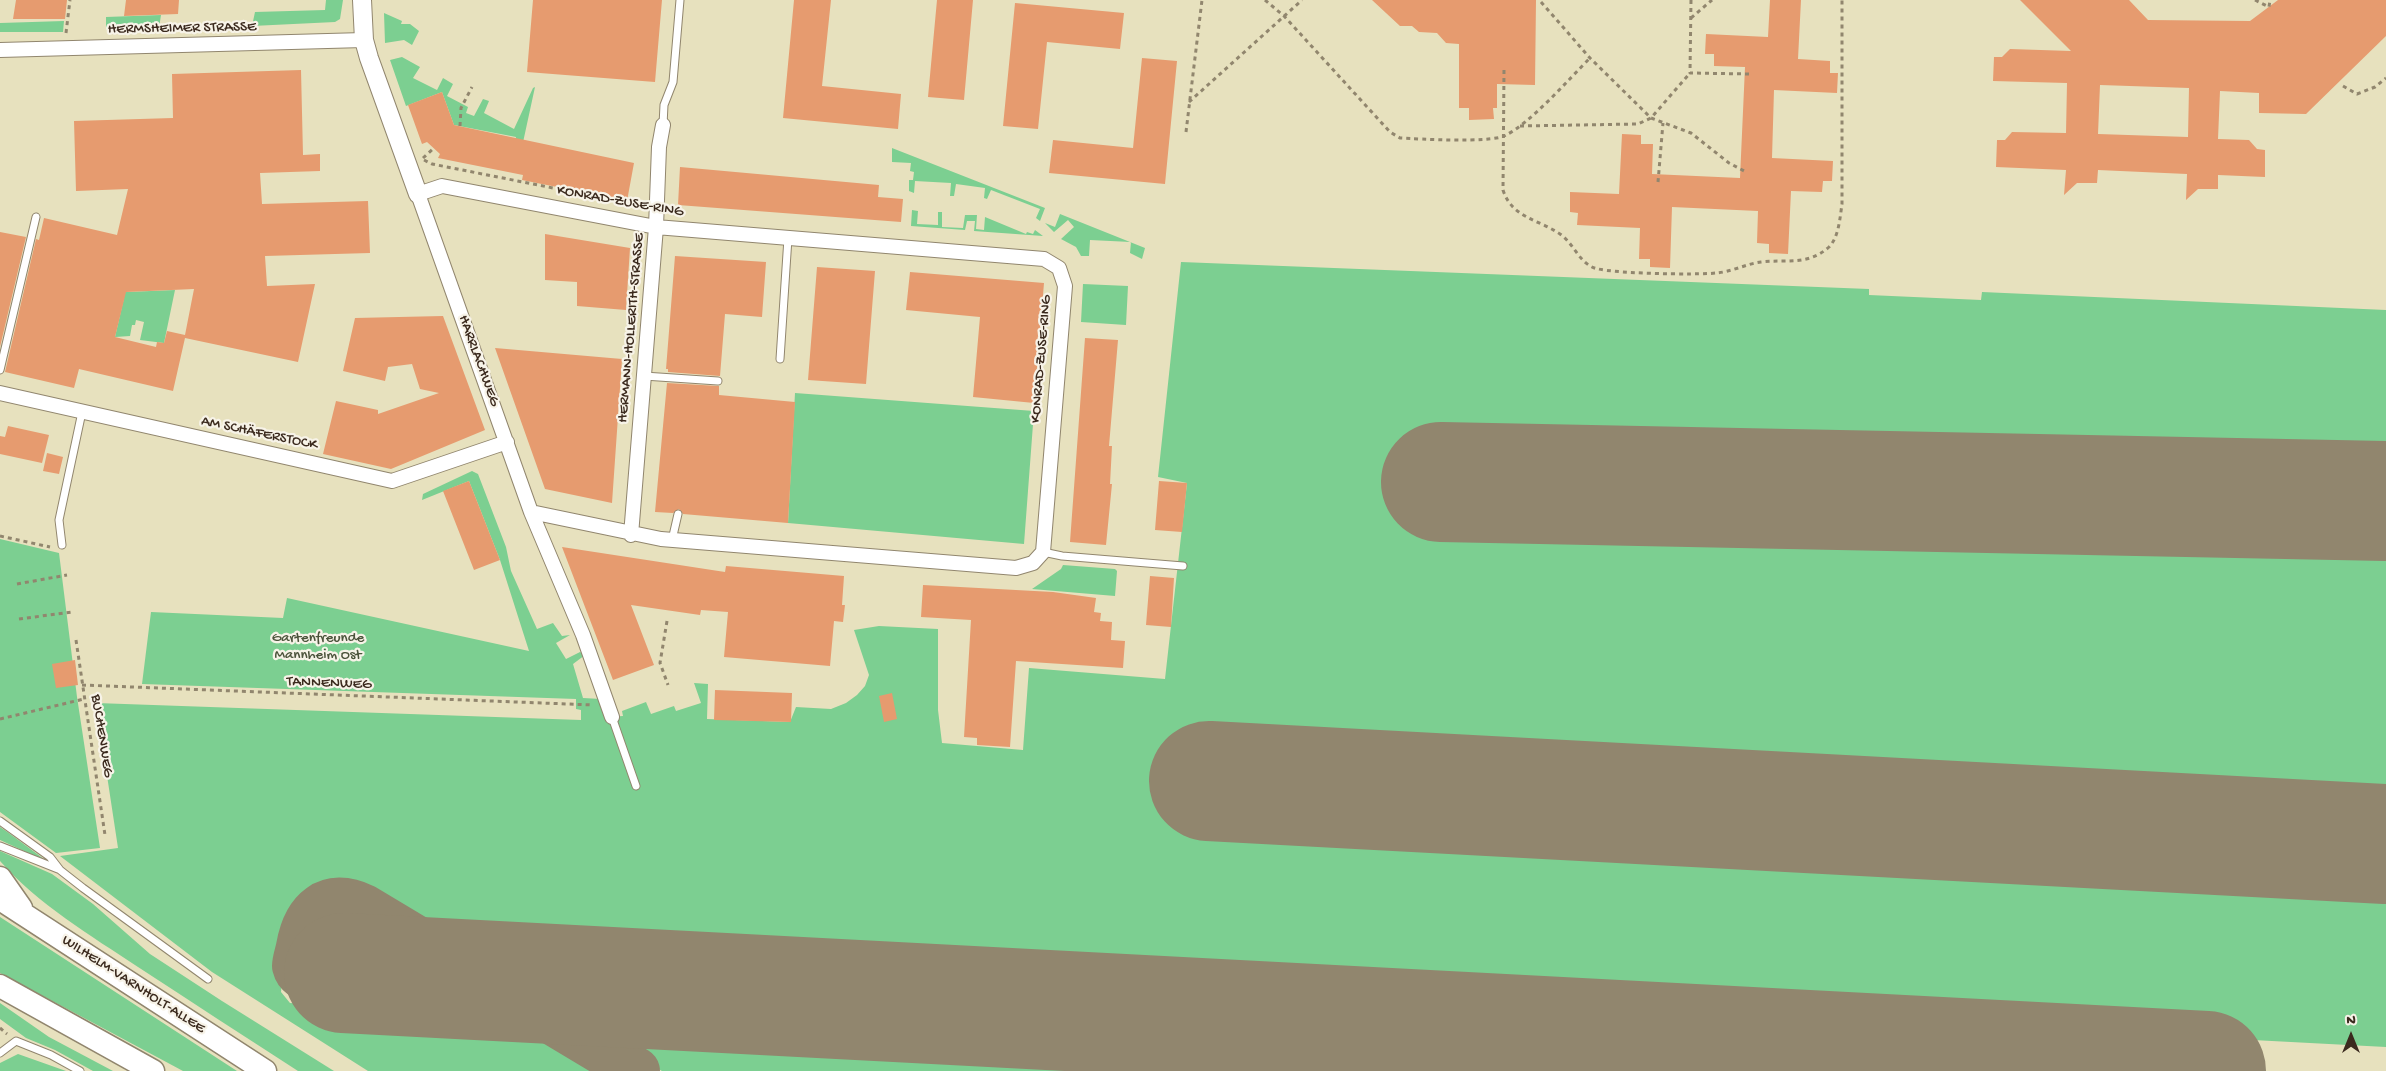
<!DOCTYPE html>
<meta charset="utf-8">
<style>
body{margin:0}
#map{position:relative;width:2386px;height:1071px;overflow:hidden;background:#e7e1be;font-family:"Gochi Hand",sans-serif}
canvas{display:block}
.north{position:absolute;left:2326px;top:1011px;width:50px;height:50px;-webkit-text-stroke:4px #f7f3e8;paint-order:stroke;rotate:0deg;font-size:14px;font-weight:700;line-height:20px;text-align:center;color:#3b2a1e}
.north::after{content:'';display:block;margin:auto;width:18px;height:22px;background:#3b2a1e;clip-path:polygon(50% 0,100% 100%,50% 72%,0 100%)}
</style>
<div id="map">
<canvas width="2386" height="1071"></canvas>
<div class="north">N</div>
</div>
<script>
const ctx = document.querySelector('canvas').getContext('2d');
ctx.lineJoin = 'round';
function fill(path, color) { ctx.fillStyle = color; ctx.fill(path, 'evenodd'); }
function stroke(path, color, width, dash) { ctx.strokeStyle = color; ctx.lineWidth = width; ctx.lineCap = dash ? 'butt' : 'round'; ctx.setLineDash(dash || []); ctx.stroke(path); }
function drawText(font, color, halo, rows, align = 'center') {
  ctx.font = font + ' "Gochi Hand",sans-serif'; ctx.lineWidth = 4.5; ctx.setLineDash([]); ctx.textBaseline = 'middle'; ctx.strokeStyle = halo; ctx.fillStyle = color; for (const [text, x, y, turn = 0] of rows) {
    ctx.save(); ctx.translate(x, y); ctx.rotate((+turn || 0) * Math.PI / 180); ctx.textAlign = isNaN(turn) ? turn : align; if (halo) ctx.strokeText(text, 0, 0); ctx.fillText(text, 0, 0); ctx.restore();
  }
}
fill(new Path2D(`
 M326,0H343L340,19L335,22L252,26L255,12L325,10Z
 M384,13L402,21L401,24H410L419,31L412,45L404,40L385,43Z
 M161,15L159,28L106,29V17Z
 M64,21L63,32H0V23Z
 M402,57L420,67L413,78L437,90L443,78L453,84L447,96L468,107L466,113L474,116L483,99L489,101L484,113L514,129L533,88L535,87L517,170L510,169L516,137L454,125L442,92L406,106L390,60Z
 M892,148L1045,208L1040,221L1036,218L1040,209L991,190L987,199L984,198L985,188L956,184L954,196H950L951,183L915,181L914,193L909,191V180H913L914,172L910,171L911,163L892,162Z
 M912,210L918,211L917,224L938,225V212H942V227L963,228L965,215H977L976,229L984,230L985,217L1026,234L1027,232L1033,234L1035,230L1043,236L974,231L975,221H967L965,230L911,226Z
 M1060,214L1145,248L1142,259L1130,253L1131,242L1090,240L1089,256H1081L1076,247L1061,239L1074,227L1068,220L1054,232L1045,223L1055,227Z
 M1181,262L1869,289V295L1981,300L1982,292L2386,310V1047L465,946L350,885C323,876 298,897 288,921L281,992L290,1003L487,1014C532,1022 569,1048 608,1071H368L212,972L60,856L118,848L96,703L581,720V710L576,709V699L142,684L151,612L283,618L287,598L529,651L500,560L469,481L422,500L423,494L472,471L478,474L506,547L511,571L537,629L553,623L562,636L570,635L556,643L566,659L580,652L585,655L573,664L583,698L601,699L606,717L623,716L622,711L646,702L651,714L674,706L676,711L701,703L694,683L708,684L707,719L790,722L796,707L831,709L846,703L857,695L865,686L869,675L854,630L879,626L938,629V710L942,743L1023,750L1029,668L1165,679L1187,483L1158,477Z
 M1083,284L1128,286L1126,325L1081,322Z
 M175,290L164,343L140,340L144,322L136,320L135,325H132L130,336L115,337L124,298L103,293Z
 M795,393L1034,411L1024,544L788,523Z
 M0,539L59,553L77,697L100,848L56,853L0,812Z
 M1063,565L1115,569L1117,571L1115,596L1032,589L1061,569Z
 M0,827L6,831L48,862L0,840Z
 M0,851L52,874L93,904L150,954L222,1001L334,1071H298C245,1037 192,1002 138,967C90,935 39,905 0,861Z
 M0,917L237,1071H183L0,973Z
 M0,1003L49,1037L113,1071H93L55,1050L26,1038L0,1019Z
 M653,1024L1081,1045L1095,1071H662C651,1064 622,1052 632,1034C637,1025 644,1025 653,1024Z
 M1174,1051L1572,1071H1144C1152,1059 1160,1054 1174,1051Z
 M18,1054L66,1071H0V1063Z`), '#7ccf91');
stroke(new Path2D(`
 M344,973C329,979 316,988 302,975C299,973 297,970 296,966C296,960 299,953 300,947C306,912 327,890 364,908L636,1071
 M604,1052C588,1030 586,1002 616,992C624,989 634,989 643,988
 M1118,1071C1117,1058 1121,1048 1129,1038C1147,1015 1176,1019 1203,1018
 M2045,1071L2054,1066L2070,1064`), '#91866e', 48);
stroke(new Path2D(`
 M1441,482L2386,501
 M1209,781L2386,844
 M344,973L2206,1071`), '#91866e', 120);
fill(new Path2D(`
 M16,0H67L65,19H13Z
 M126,0H179L178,14L124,16Z
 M533,0H662L655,82L527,72Z
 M794,0H831L822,86L901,94L898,129L783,118Z
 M937,0H973L964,100L928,97Z
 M1372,0H1536L1535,85L1497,84V108H1493L1494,119L1469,120V108H1459V44L1446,43L1437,33L1419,32L1412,26H1400Z
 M1770,0H1801L1798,59L1830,61V73H1838L1837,93L1774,90L1772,158L1833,161L1832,181H1823L1822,192L1791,191L1788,254L1769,253V244L1757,243L1758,211L1672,207L1670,268L1650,267V259H1639L1640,228L1577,225L1578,213L1570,212V192L1619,194L1622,134L1641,135V144H1653L1652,174L1740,178L1745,67L1714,66V54H1705L1706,34L1768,37Z
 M2020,0H2129L2148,20L2250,21L2278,0H2386V36L2306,114L2259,113V93L2220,91L2218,139L2249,140L2257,149L2265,150V177L2218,175V189H2198L2186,200L2187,174L2098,170L2097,183H2077L2064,195L2066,170L1996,167L1997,140H2005L2012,132L2066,133L2067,83L1993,81L1994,57H2002L2010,49L2071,51ZM2100,85L2189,88L2188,137L2098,134Z
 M1015,3L1124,13L1120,49L1047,42L1038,129L1003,126Z
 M1142,58L1177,61L1165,184L1049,173L1053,140L1133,148Z
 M301,70L303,155L320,154V171L260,173L262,204L368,201L370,253L265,256L267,286L315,284L298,362L185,338L173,391L79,369L74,388L5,372L36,239L39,240L44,218L117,235L128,189L76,191L74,121L173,118L172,74ZM194,289L185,335L167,331L164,343L157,342L156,347L115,337L126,292Z
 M442,92L454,125L634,163L627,201L522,180L523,175L438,158L440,154L427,142L422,144L408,105Z
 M680,167L879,185L878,197L903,199L901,222L678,205Z
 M0,232L26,237L0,347Z
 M545,234L630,248L626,310L577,306V282L545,280Z
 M675,256L766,262L762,317L725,314L720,376L668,372V369H666Z
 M817,267L875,271L866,384L808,380Z
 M910,272L1044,283L1034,403L973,397L980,317L906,310Z
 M443,316L485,430L391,469L323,454L336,401L378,410V414L439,393L420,389L412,364L388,367L385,381L343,371L355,318Z
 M1085,338L1118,340L1109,446H1112L1110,484H1112L1106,545L1070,542Z
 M495,348L622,359L612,503L545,489Z
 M667,383L719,386V395L795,402L788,523L683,514L679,509L673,513L655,512Z
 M8,426L49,435L42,463L0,454V436L5,437Z
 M47,453L63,457L59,474L43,471Z
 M469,481L500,560L474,570L443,491Z
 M1159,481L1187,483L1182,532L1155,530Z
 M562,547L725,572L726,566L844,576L842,605H845L843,622L834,621L830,666L724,657L728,612L701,610L700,615L631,605L654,665L613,680Z
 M1150,576L1174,578L1171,627L1146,625Z
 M923,585L1053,592L1096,598L1094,612L1101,613L1100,621L1112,622L1111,640L1125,641L1123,668L1016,661L1010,747L977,745V738L964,737L971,620L921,617Z
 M75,660L78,685L56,688L52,664Z
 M715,690L792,693L791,722L714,720Z
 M892,693L897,719L884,722L879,696Z`), '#e69b6f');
const service = new Path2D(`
 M663,125L664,105L673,82L680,0
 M780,359L788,238
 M0,370L36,217
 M644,376L718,381
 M672,540L678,514
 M62,545L59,520L82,412
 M1043,552L1062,556L1183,566
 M612,717L636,786
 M0,821L50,857L60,870L83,888L208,979
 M0,846L58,869
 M0,1053L16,1041L51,1055L80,1071`);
const minor = new Path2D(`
 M0,50L364,40
 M0,393L392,481L507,442
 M531,512L661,539L1016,568L1033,563L1043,552L1065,286L1059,268L1044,259L656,227L442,186L418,194L531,512L583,635L612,717
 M631,535L656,227L659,147L663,125`);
const tertiary = new Path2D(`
 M362,0L364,40L369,58L418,194`);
const primary = new Path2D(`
 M0,878L21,908
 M0,899L265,1071
 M0,986L153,1071`);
stroke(service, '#91866e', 9);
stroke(minor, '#91866e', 16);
stroke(tertiary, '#91866e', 20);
stroke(primary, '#91866e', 25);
stroke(new Path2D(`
 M1265,0L1284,16L1390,132L1400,138C1420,139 1488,143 1504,136C1530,124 1568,80 1590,58
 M1691,0L1690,73L1751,74
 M2255,0L2269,7L2270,0
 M1541,2L1590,58L1651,118L1691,133L1729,163L1746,172
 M1691,18L1712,0
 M66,33L70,0
 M1504,70L1503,190C1512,218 1538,219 1560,234C1573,243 1578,260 1592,267C1604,274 1698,275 1716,273C1731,272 1746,264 1761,262C1786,259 1808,266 1829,247C1839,237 1840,217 1842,204V0
 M2343,86L2357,94L2375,87L2386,78
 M1189,102L1302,0
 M460,126L461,108L472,87
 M1520,126L1638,124L1651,118L1690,73
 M1186,132L1202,0
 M423,158L434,148
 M424,160L432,164L639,205L642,203
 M1658,182L1663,123
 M0,536L50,547
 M17,584L67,575
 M19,619L72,612
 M667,621L660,663L668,685
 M76,640L105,835
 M82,685L593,705
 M0,719L84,699
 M0,1028L7,1034`), '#91866e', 3, [4, 4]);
stroke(service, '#fff', 7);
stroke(minor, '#fff', 14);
stroke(tertiary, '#fff', 18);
stroke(primary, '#fff', 22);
drawText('15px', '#3b2a1e', '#f7f3e8', [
 ["HERMSHEIMER STRASSE",182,29,-1],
 ["KONRAD-ZUSE-RING",620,202,10],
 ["HERMANN-HOLLERITH-STRASSE",632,328,-85],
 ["KONRAD-ZUSE-RING",1042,359,-85],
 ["HARRLACHWEG",478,361,70],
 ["AM SCHÄFERSTOCK",259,434,12],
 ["TANNENWEG",329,684,2],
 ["BUCHENWEG",101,736,81],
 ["WILHELM-VARNHOLT-ALLEE",133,985,33]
]);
drawText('15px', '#4b533b', '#f7f3e8', [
 ["Gartenfreunde",318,639],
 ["Mannheim Ost",318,656]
]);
</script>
